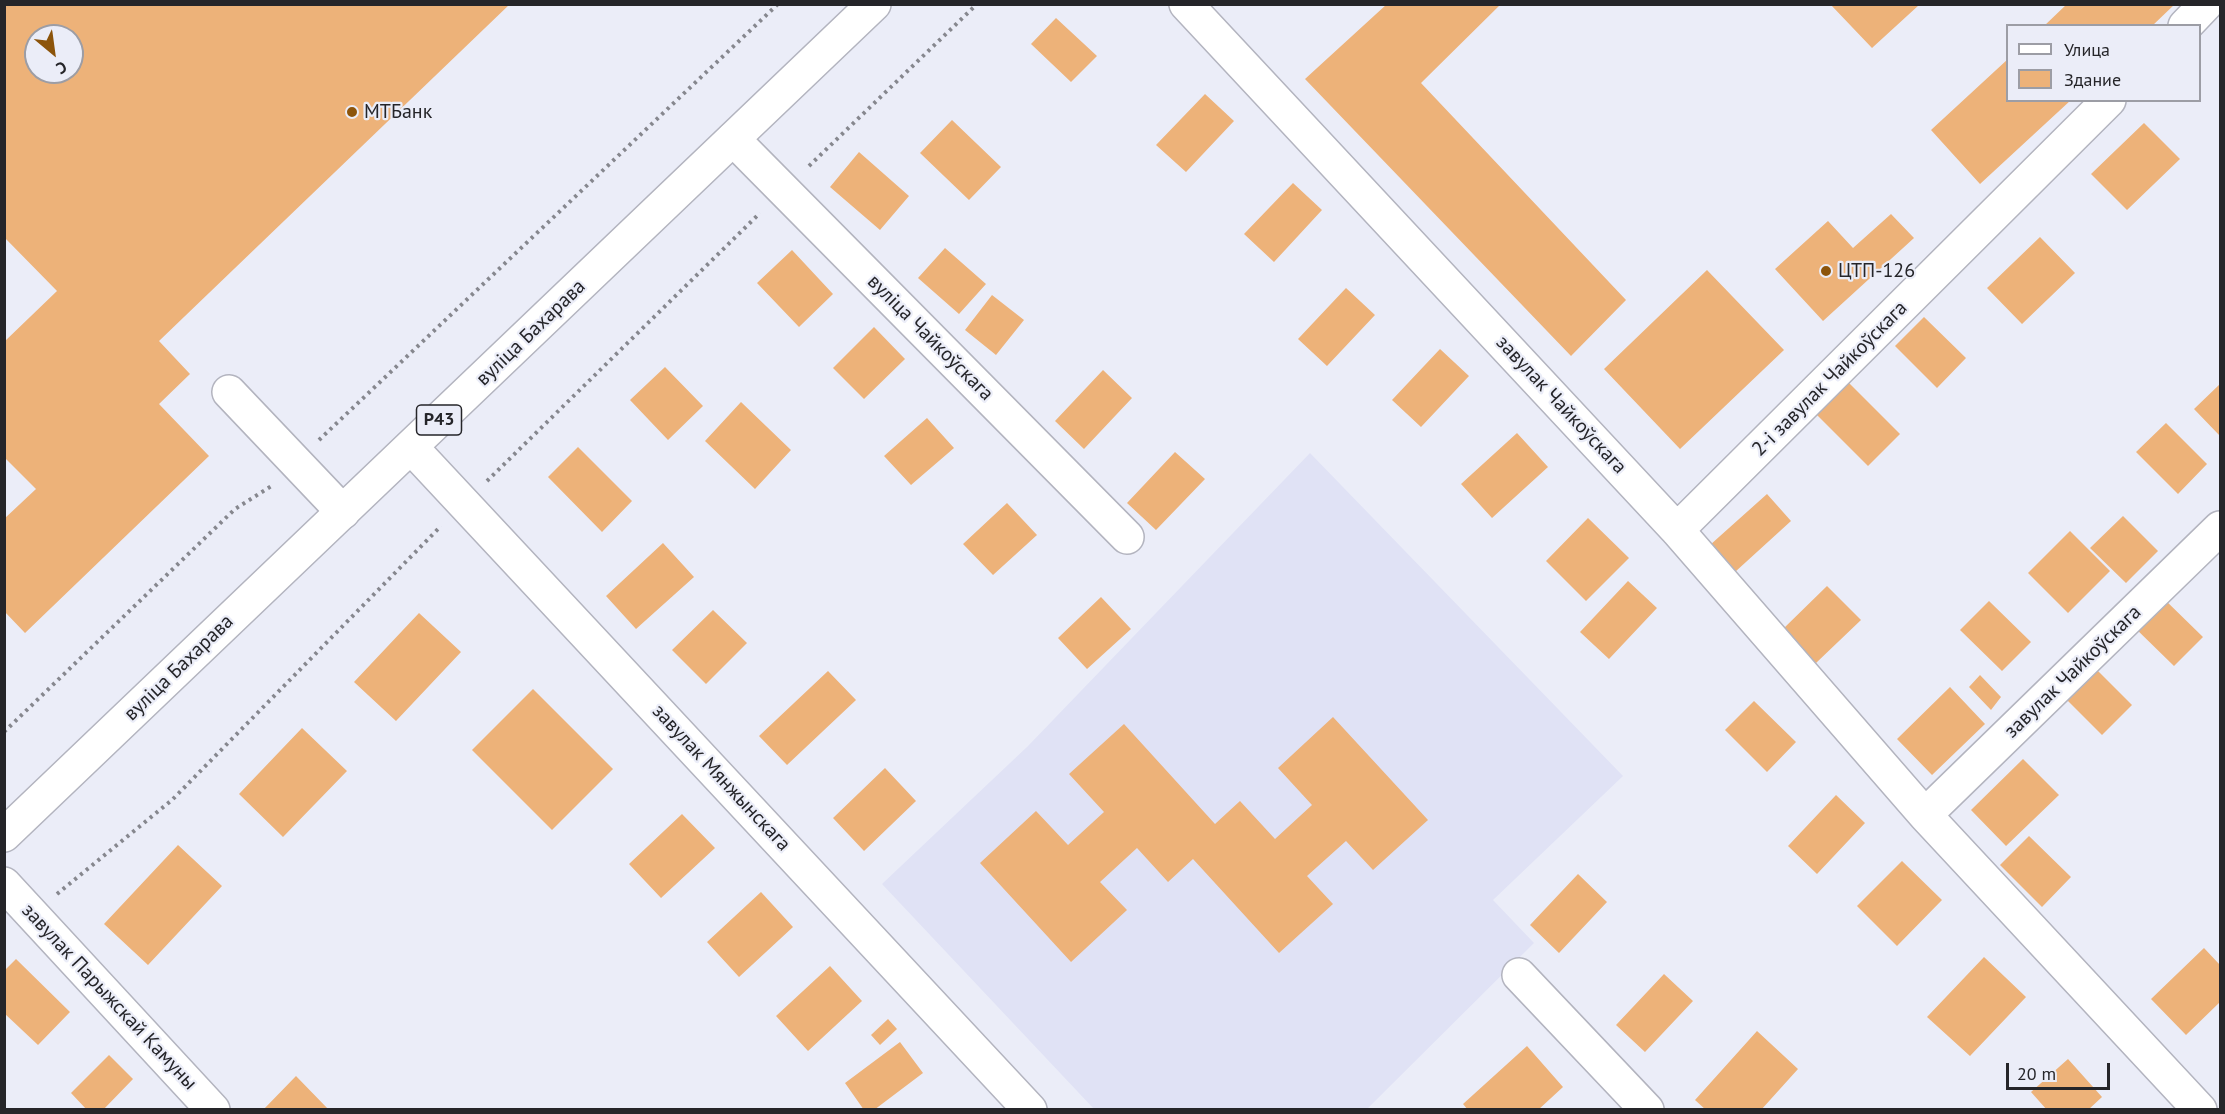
<!DOCTYPE html>
<meta charset="utf-8">
<style>
body{margin:0}
#map{position:relative;width:2225px;height:1114px;overflow:hidden;background:#ebedf8;font-family:"PT Sans",sans-serif}
canvas{display:block}
.frame{position:absolute;inset:0;border:6px solid #252529;pointer-events:none}
.legend{position:absolute;left:2006px;top:24px;width:195px;height:78px;box-sizing:border-box;background:#ebedf8;border:2px solid #9c9da5;margin:0;padding:8px 10px;list-style:none;font-size:18px;color:#252529}
.legend li{display:flex;align-items:center;gap:12px;height:30px}
.legend b{width:30px;border:2px solid #9c9da5}
.north{position:absolute;left:24px;top:24px;width:60px;height:60px;box-sizing:border-box;background:#ebedf8;border:2px solid #9c9da5;border-radius:50%;rotate:151deg;font-size:16px;font-weight:700;line-height:24px;text-align:center;color:#252529}
.north::after{content:'';display:block;margin:auto;width:21px;height:27px;background:#8c540b;clip-path:polygon(50% 0,100% 100%,50% 72%,0 100%)}
.scale{position:absolute;left:2006px;top:1063px;width:104px;height:27px;box-sizing:border-box;border:3px solid #252529;border-top:0;padding-left:8px;font-size:18px;line-height:21px;white-space:nowrap;color:#252529;-webkit-text-stroke:4px #ebedf8;paint-order:stroke}
</style>
<div id="map">
<canvas width="2225" height="1114"></canvas>
<div class="frame"></div>
<ul class="legend">
<li><b style="height:8px;background:#fff"></b>Улица</li>
<li><b style="height:16px;background:#edb279"></b>Здание</li>
</ul>
<div class="north">С</div>
<div class="scale">20 m</div>
</div>
<script>
const ctx = document.querySelector('canvas').getContext('2d');
ctx.lineJoin = 'round';
function fill(path, color) { ctx.fillStyle = color; ctx.fill(path, 'evenodd'); }
function stroke(path, color, width, dash) { ctx.strokeStyle = color; ctx.lineWidth = width; ctx.lineCap = dash ? 'butt' : 'round'; ctx.setLineDash(dash || []); ctx.stroke(path); }
function drawText(font, color, halo, rows, align = 'center') {
  ctx.font = font + ' "PT Sans",sans-serif'; ctx.lineWidth = 4.5; ctx.setLineDash([]); ctx.textBaseline = 'middle'; ctx.strokeStyle = halo; ctx.fillStyle = color; for (const [text, x, y, turn = 0] of rows) {
    ctx.save(); ctx.translate(x, y); ctx.rotate((+turn || 0) * Math.PI / 180); ctx.textAlign = isNaN(turn) ? turn : align; if (halo) ctx.strokeText(text, 0, 0); ctx.fillText(text, 0, 0); ctx.restore();
  }
}
fill(new Path2D(`
 M1310,453L1623,776L1493,900L1534,943L1367,1109H1094L882,884L1028,746Z`), '#e0e2f5');
fill(new Path2D(`
 M4,4H510L159,341L190,374L159,404L209,456L25,633L4,611V519L36,489L4,457V342L57,291L4,237ZM36,36H72V72H36Z
 M1387,4H1501L1421,83L1626,300L1571,356L1305,79Z
 M2067,4H2175L2152,26H2044Z
 M1831,5H1919L1872,48Z
 M1056,18L1097,56L1071,82L1031,44Z
 M2008,59V100H2071L1980,184L1931,130Z
 M1205,94L1234,121L1186,172L1156,145Z
 M952,120L1001,167L969,200L920,153Z
 M2144,123L2180,159L2127,210L2091,174Z
 M859,152L909,196L880,230L830,187Z
 M1293,183L1322,210L1274,262L1244,234Z
 M1891,214L1914,238L1823,321L1775,269L1828,221L1853,248Z
 M2040,237L2075,273L2022,324L1987,288Z
 M945,248L986,284L959,314L918,278Z
 M792,250L833,294L799,327L757,283Z
 M1707,270L1784,350L1680,449L1604,369Z
 M1346,288L1375,315L1327,366L1298,339Z
 M992,295L1024,320L996,355L965,330Z
 M1924,317L1966,358L1937,388L1895,346Z
 M874,327L905,359L864,399L833,368Z
 M1440,349L1469,376L1421,427L1392,400Z
 M665,367L703,406L668,440L630,400Z
 M1103,370L1132,398L1084,449L1055,421Z
 M1846,380L1900,434L1868,466L1814,412Z
 M2220,384V436L2194,409Z
 M741,402L791,450L755,489L705,441Z
 M927,418L954,448L911,485L884,456Z
 M2166,423L2207,464L2178,494L2136,452Z
 M1517,433L1548,467L1492,518L1461,484Z
 M578,447L632,501L602,532L548,477Z
 M1175,452L1205,479L1156,530L1127,503Z
 M1767,494L1791,521L1735,572L1710,545Z
 M1007,503L1037,535L993,575L963,544Z
 M2123,516L2158,551L2126,583L2090,548Z
 M1588,518L1629,558L1586,601L1546,561Z
 M2070,531L2110,571L2068,613L2028,573Z
 M663,543L694,577L636,629L606,596Z
 M1628,581L1657,608L1609,659L1580,632Z
 M1827,586L1861,620L1816,663L1783,629Z
 M2161,596L2203,637L2174,666L2132,625Z
 M1101,597L1131,629L1087,669L1058,638Z
 M1989,601L2031,642L2002,671L1960,630Z
 M713,610L747,643L706,684L672,650Z
 M419,613L461,652L396,721L354,682Z
 M2090,663L2132,705L2102,735L2060,693Z
 M828,671L856,700L787,765L759,736Z
 M1980,675L2001,697L1991,710L1969,687Z
 M1950,687L1985,724L1932,775L1897,739Z
 M533,689L613,769L552,830L472,750Z
 M1754,701L1796,742L1767,772L1725,730Z
 M1333,717L1428,820L1373,870L1346,841L1307,876L1333,904L1279,953L1193,859L1168,882L1137,848L1100,882L1127,910L1071,962L980,863L1036,811L1068,845L1104,812L1069,774L1124,724L1215,824L1240,801L1275,839L1312,805L1278,768Z
 M302,728L347,771L283,837L239,794Z
 M2023,759L2059,795L2006,846L1971,810Z
 M885,768L916,801L864,851L833,818Z
 M1836,795L1865,823L1817,874L1788,846Z
 M682,814L715,848L661,898L629,864Z
 M2029,836L2071,877L2042,907L2000,865Z
 M178,845L222,886L148,965L104,924Z
 M1902,861L1942,900L1897,946L1857,906Z
 M1578,874L1607,902L1559,953L1530,925Z
 M761,892L793,927L739,977L707,942Z
 M2204,948L2220,965V1002L2186,1035L2151,999Z
 M1984,957L2026,997L1970,1056L1927,1017Z
 M16,959L70,1012L38,1045L4,1013V971Z
 M830,966L862,1001L808,1051L776,1016Z
 M1664,974L1693,1001L1645,1052L1616,1025Z
 M888,1019L897,1029L880,1045L871,1035Z
 M1757,1031L1798,1069L1761,1110H1706L1695,1100Z
 M900,1042L923,1073L874,1110H864L845,1083Z
 M1527,1046L1563,1087L1538,1110H1468L1463,1104Z
 M109,1055L133,1079L103,1110H87L71,1093Z
 M2068,1059L2102,1097L2088,1110H2047L2031,1092Z
 M296,1076L329,1110H263Z`), '#edb279');
const minor = new Path2D(`
 M1186,4L1677,530L1925,815L2200,1110
 M2185,26L2206,4
 M733,139L1127,537
 M229,392L343,512
 M411,447L1030,1110
 M1677,530L2109,100
 M1925,815L2220,528
 M4,884L213,1110
 M1519,975L1647,1110`);
const major = new Path2D(`
 M4,835L874,4`);
stroke(minor, '#b3b4bf', 36);
stroke(major, '#b3b4bf', 36);
stroke(new Path2D(`
 M809,166L977,4
 M319,440L778,4
 M487,481L760,213
 M4,732L235,509L273,485
 M57,894L172,800L441,526`), '#86878e', 4, [3, 4.5]);
stroke(minor, '#fff', 33);
stroke(major, '#fff', 33);
for (const [x, y, r, color] of [
 [352,112,6,"#8c540b"],
 [1826,271,6,"#8c540b"]
]) { const dot = new Path2D(); dot.arc(x, y, r, 0, 2 * Math.PI); ctx.fillStyle = color; ctx.fill(dot); stroke(dot, '#ebedf8', 2); }
for (const [x, y, w] of [
 [439,420,45]
]) { const box = new Path2D(); box.roundRect(x - w / 2, y - 15, w, 30, 4.5); ctx.fillStyle = '#ebedf8'; ctx.fill(box); stroke(box, '#252529', 1.5); }
drawText('bold 18px', '#252529', null, [
 ["Р43",439,420]
]);
drawText('20px', '#252529', '#ebedf8', [
 ["МТБанк",364,112],
 ["ЦТП-126",1838,271]
], 'left');
drawText('20px', '#252529', '#ebedf8', [
 ["вуліца Бахарава",531,333,-44],
 ["вуліца Чайкоўскага",930,338,45],
 ["2-і завулак Чайкоўскага",1830,379,-45],
 ["завулак Чайкоўскага",1561,405,47],
 ["вуліца Бахарава",179,668,-44],
 ["завулак Чайкоўскага",2073,672,-44],
 ["завулак Мянжынскага",721,778,47],
 ["завулак Парыжскай Камуны",109,997,47]
]);
</script>
